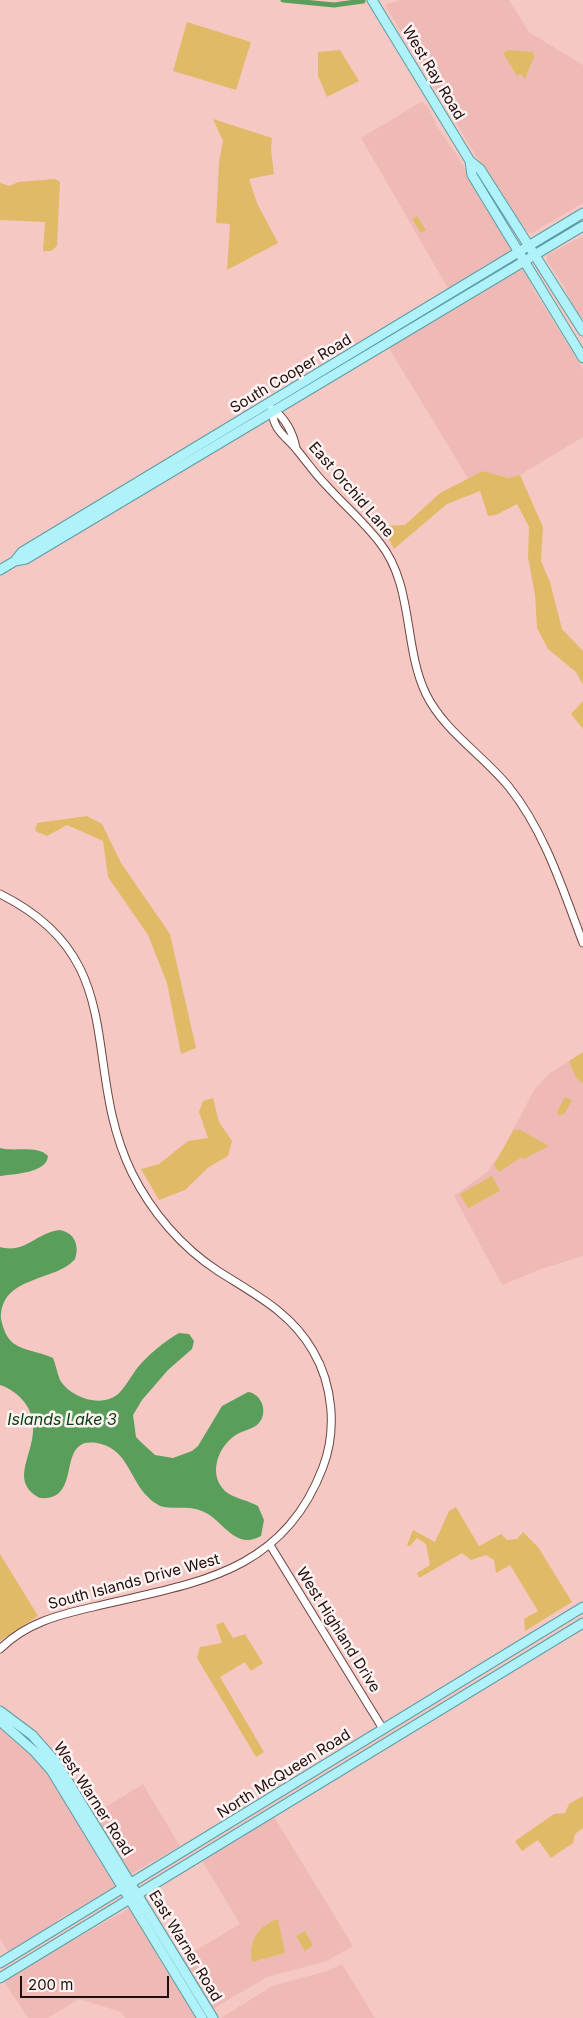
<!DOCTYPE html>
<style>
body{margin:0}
#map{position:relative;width:583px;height:2018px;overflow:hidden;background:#f6c8c3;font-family:Inter,sans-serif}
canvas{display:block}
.scale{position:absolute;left:20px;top:1976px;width:149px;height:22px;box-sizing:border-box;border:2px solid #1f0f0e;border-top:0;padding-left:6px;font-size:15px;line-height:18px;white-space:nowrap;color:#1f0f0e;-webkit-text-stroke:4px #fdf3f2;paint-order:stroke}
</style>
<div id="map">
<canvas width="583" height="2018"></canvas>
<div class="scale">200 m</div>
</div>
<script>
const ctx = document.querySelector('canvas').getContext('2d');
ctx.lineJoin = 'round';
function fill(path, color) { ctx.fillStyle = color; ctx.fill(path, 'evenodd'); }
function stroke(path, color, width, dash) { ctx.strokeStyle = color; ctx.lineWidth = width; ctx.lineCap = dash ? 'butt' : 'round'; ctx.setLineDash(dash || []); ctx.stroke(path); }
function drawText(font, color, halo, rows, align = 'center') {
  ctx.font = font + ' Inter,sans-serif'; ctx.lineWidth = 5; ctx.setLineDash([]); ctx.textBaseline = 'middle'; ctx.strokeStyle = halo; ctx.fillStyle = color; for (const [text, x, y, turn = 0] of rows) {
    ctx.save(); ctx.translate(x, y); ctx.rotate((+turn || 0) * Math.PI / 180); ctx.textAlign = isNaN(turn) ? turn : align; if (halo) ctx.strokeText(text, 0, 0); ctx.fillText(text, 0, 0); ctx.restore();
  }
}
fill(new Path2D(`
 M400,0H509L529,32L583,65V203L532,233L525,231L499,189L488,176L385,5Z
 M421,102L427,105L438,128L457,155L510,247L508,254L486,264L449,290L361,138Z
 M583,236V319L572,307L565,288L547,261V255Z
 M519,269L526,272L532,287L583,369V437L520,475L509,478L483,471L469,480L387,345Z
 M569,1061L576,1078L583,1084V1256L541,1269L502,1285L454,1196L488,1171L503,1149L534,1090L549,1074Z
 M0,1725L44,1767L116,1884L114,1889L61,1918L48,1929L9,1953L0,1939Z
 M143,1784L180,1846L131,1874L92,1815Z
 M273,1815L353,1946L327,1961L267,1977L213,2009L181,1959L240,1924L201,1859L238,1840Z
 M130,1908L133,1910L164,1967L175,1980L199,2018H125L121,2012L79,1999L48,2018H28L3,1980Z
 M342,1964L375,2018H221L272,1986L327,1971Z`), '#efbab5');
fill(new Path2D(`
 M187,22L251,42L236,90L173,71Z
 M340,50L359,81L327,97L318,76V52Z
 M508,50L533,52L534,57L525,79L521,74L517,76L503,53Z
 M213,119L272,138L271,149L274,174L249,179L257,203L278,243L227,270L230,224L216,223L219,162L223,141Z
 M55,179L60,182L57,246L51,251H43L45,222L0,220V183L10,186L18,182Z
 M417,216L426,230L421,233L412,219Z
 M483,471L509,478L520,475L543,527L541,561L550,582L562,629L583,651V685L576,672L548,649L537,628L535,595L528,557L529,527L517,504L496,515L488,516L480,491L447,504L394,549L382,526L405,525L440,493Z
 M583,701V729L571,714Z
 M87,816L102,824L121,863L170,934L196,1048L181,1054L167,983L148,935L108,877L103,841L67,825L47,836L35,831L37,823Z
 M583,1052V1084L576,1078L569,1061Z
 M565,1097L572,1101L565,1113L559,1116L557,1112Z
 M213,1098L219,1122L232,1141L228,1156L209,1167L185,1190L159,1200L141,1169L159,1164L188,1141L208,1138L199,1112L203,1101Z
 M514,1129L518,1131L519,1129L549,1146L524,1159L522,1157L499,1172L494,1165Z
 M492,1176L500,1191L468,1208L460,1194Z
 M456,1507L479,1546L501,1534L507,1540L517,1539L523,1532L538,1547L572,1602L525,1631L524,1619L538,1611L510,1565L496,1573L494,1560L486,1555L471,1560L462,1553L419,1578L417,1573L430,1565L426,1544L417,1538L410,1546L407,1545L413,1530L435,1542L449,1511Z
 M0,1554L38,1616L0,1641Z
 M223,1622L233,1638L245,1634L263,1663L251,1671L245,1662L220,1677L264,1752L256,1757L197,1658L200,1647L222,1643L216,1625Z
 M583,1796V1828L575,1834L573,1843L551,1858L538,1840L522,1851L515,1841L554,1814L565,1813L569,1804Z
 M278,1919L285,1953L252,1962C248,1942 258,1925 278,1919Z
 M305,1931L313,1945L305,1951L296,1936Z`), '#e1ba68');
fill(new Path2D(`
 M0,1148C14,1152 38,1145 48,1156C47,1173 14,1174 0,1176Z
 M59,1230C74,1232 80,1245 75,1259C56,1282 0,1275 1,1319C3,1328 6,1337 13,1343C24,1351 41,1352 53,1358C56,1365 57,1373 60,1380C70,1397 100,1408 117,1395C125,1388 131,1376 138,1367C148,1355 165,1341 179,1333L189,1334L194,1341L192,1349L168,1370L142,1400L133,1415L136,1437L143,1444L155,1455L173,1458L192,1451L198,1446L222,1406L248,1392C263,1394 269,1415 257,1425C250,1430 240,1431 233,1437C215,1451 208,1480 229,1494C238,1499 249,1501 258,1506L264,1520L261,1536C234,1551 223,1519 202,1511C188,1505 174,1510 160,1506C156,1503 151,1501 148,1497C130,1480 128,1451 101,1444C52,1432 86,1502 40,1498C0,1477 52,1441 25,1403C19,1395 10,1388 0,1385V1247C25,1254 36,1233 59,1230Z`), '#5a9e5c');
stroke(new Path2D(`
 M283,0L334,5L363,1`), '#5a9e5c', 5);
const minor = new Path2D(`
 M272,409C285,417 293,433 296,448
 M273,410C271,429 287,437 297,450C307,462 315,474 326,485C344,505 364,522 380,543C414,586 403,646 426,694C444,731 483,755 509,787C545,832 563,890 583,943
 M0,894C133,960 79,1065 132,1173C151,1211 181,1247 218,1271C254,1294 291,1312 313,1351C333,1385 337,1430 323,1467C282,1576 192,1583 93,1607C58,1615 26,1623 0,1649
 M270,1545L383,1729`);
const major = new Path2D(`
 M372,0L470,161L480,169L583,331
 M470,161L472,175L583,358
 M15,561L22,552L583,213
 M0,570L15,561L26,559L583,226
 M0,1711L32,1735L56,1762L213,2018
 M0,1721L35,1752L51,1770L202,2018
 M0,1963L583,1607
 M0,1978L583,1623`);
stroke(minor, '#6b4542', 9);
stroke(major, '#5a9da4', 11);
stroke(minor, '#fff', 7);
stroke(major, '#aff2f9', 9);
drawText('15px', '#1f0f0e', '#fdf3f2', [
 ["West Ray Road",433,73,59],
 ["South Cooper Road",291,374,-31],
 ["East Orchid Lane",351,490,49],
 ["South Islands Drive West",134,1582,-15],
 ["West Highland Drive",338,1630,58],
 ["North McQueen Road",284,1774,-32],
 ["West Warner Road",93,1799,57],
 ["East Warner Road",185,1946,59]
]);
drawText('italic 16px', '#093c0f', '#fdf3f2', [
 ["Islands Lake 3",62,1420]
]);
</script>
